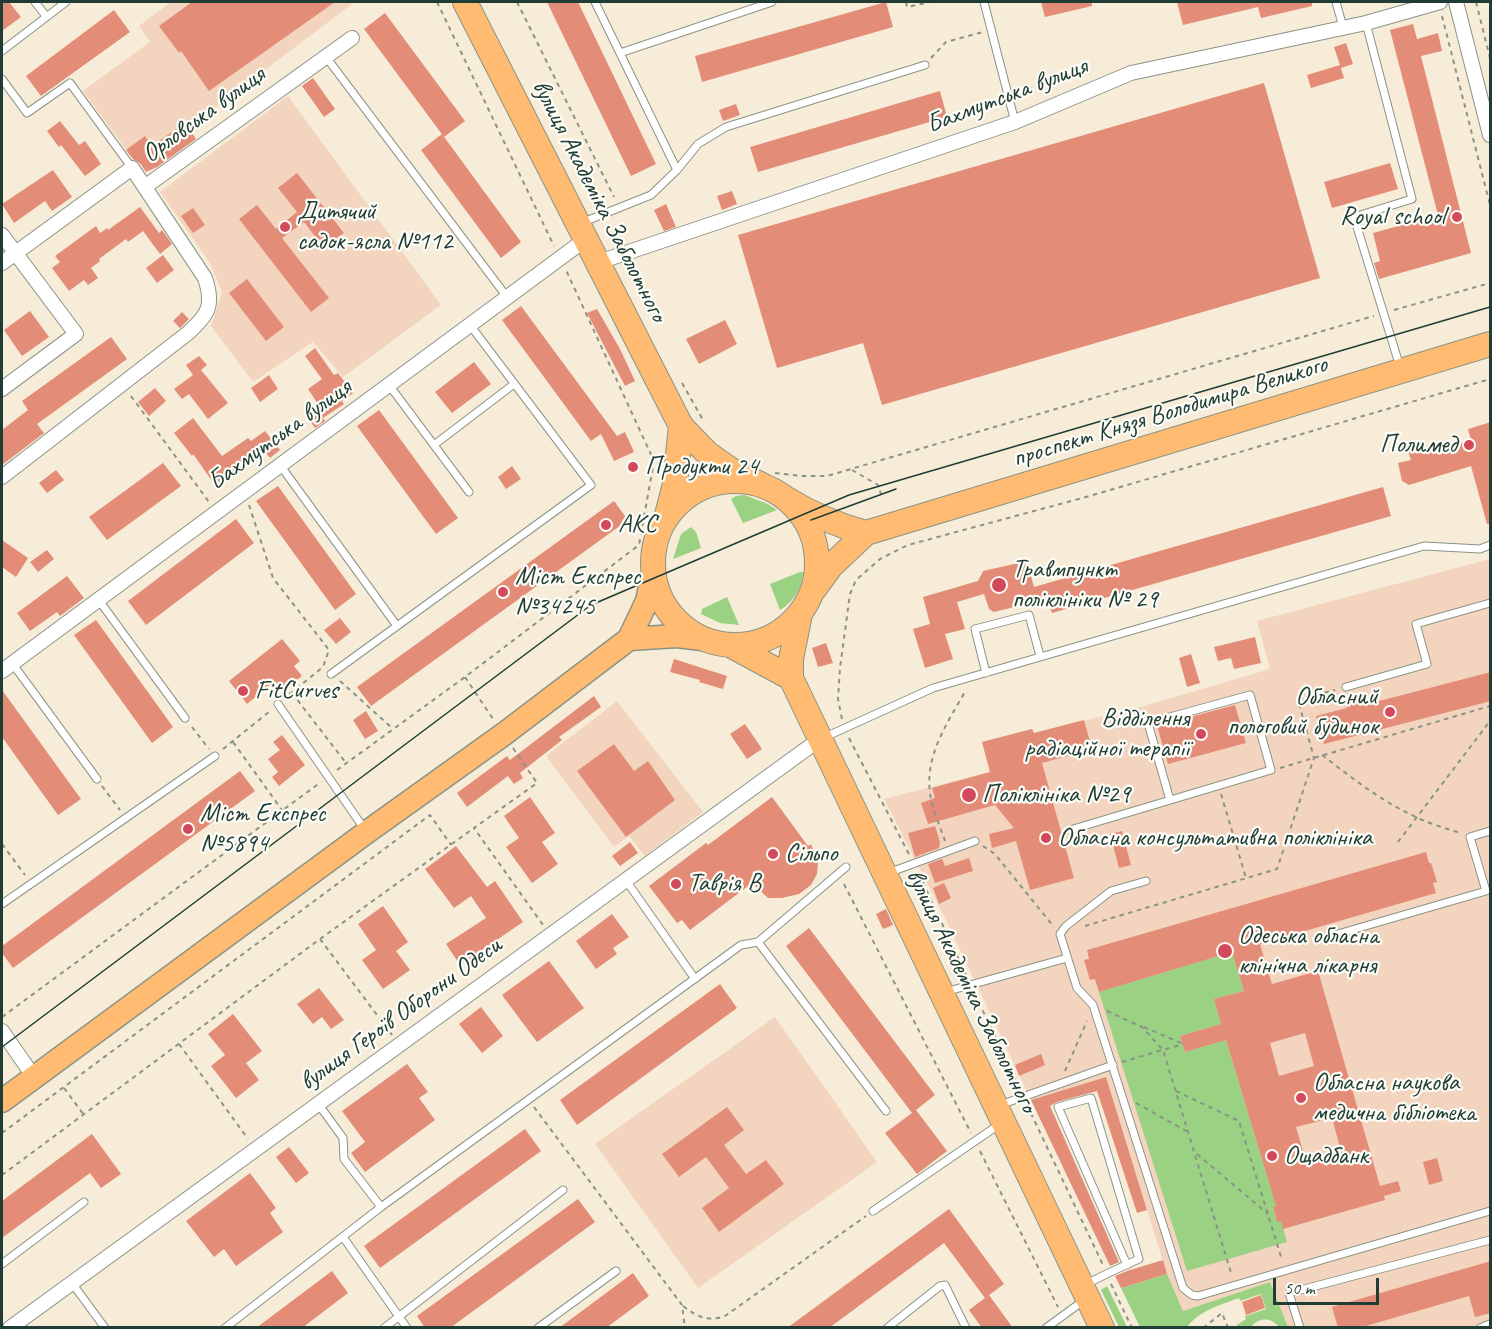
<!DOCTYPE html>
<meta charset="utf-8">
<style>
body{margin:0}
#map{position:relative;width:1492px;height:1329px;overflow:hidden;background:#f6ecd8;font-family:Caveat,sans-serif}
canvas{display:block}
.frame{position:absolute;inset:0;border:3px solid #1f3d34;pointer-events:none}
.scale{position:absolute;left:1273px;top:1278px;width:106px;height:27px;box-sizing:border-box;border:3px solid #1f3d34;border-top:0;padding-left:8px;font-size:18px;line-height:21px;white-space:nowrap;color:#1f3d34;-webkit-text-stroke:4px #fdfcf7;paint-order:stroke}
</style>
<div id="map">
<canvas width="1492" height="1329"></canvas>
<div class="frame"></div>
<div class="scale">50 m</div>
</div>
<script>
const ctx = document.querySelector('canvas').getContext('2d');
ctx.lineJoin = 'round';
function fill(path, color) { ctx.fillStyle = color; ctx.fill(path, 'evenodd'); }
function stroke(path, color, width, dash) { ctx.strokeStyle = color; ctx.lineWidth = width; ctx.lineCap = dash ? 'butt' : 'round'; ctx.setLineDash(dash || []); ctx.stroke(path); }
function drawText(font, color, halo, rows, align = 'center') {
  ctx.font = font + ' Caveat,sans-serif'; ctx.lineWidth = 4.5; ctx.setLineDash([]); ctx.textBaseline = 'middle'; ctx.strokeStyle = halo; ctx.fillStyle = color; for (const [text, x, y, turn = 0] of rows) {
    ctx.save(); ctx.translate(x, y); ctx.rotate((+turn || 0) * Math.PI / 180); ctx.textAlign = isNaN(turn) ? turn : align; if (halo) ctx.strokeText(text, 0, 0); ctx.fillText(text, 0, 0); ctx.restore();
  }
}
fill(new Path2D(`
 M171,2H350L352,4L138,166L83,91L150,42L139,26Z
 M288,96L441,305L343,377L313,342L253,382L211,326L222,292L210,263L160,192Z
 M1490,559V1327H1288L1270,1282L1183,1311L1167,1274L1106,1077L1031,1100L945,918L884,799L990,772L982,742L1032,729L1034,733L1144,706L1270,669L1257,621Z
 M617,701L703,812L645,856L629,836L614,847L546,756Z
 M775,1017L877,1162L698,1288L595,1144Z`), '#f3d4bf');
fill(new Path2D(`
 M744,495L766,503L777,510L743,523L731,499L736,496Z
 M691,527L696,532L701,548L673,559L681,534Z
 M800,572H803C803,586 793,603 780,610L770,584Z
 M727,597L739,625L720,623L701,614L702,609Z
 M1232,952L1244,991L1214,999L1221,1024L1180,1036L1185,1052L1226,1040L1276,1206L1273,1208L1277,1222L1281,1221L1287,1242L1187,1271L1099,992Z
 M1167,1274L1183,1311L1270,1282L1288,1327H1279C1271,1317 1259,1317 1251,1327H1238L1237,1325L1246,1319L1245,1316L1266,1309L1261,1294L1240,1301L1239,1298C1220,1305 1199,1311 1187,1327H1140L1121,1288Z
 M1107,1286L1127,1327H1119L1101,1290Z`), '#9ad183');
fill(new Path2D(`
 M2,2H9L21,17L2,31Z
 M192,2H335L209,91L181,51L179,53L159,26Z
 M547,2H578L656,164L631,176Z
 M886,2L893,27L702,82L695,56Z
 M1041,2H1092V6L1045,17Z
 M1177,2H1312V6L1261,18L1258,7L1183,25Z
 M114,10L130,32L41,96L26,76Z
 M385,13L465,121L444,137L364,29Z
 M1413,24L1417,39L1438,33L1442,51L1421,56L1471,253L1379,279L1374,263L1380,261L1373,233L1438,215L1390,30Z
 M1346,43L1353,64L1341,68L1334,47Z
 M1340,65L1344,78L1311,88L1307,75Z
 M313,78L335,109L324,117L302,86Z
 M1264,83L1320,278L882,405L863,343L777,368L738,235Z
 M940,91L947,117L758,172L750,147Z
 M736,104L740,115L723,121L719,110Z
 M60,121L79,145L85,141L101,164L85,176L61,145L59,147L47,131Z
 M185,123L196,139L157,167L146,172L140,163L133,159L126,150L145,136L152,146Z
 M442,134L521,242L501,258L421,150Z
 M1390,163L1398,189L1332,208L1324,182Z
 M53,170L72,197L52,211L45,201L14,223L2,204Z
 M297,173L344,233L324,248L304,222L282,238L329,298L311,312L239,219L257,205L276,229L297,212L278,188Z
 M732,191L737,204L722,210L717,196Z
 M666,204L676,227L664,231L654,210Z
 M140,207L159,233L162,230L172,244L160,254L143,231L128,242L126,239L99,259L100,261L91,268L98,278L88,285L84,280L69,291L52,268L60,262L55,256L96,226L100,233L107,228L108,230Z
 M193,208L205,225L193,233L181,216Z
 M163,255L174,270L157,283L146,268Z
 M247,279L284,327L266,341L229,293Z
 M521,306L617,436L625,432L634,452L614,461L601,434L591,441L502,320Z
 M597,309L620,349L635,381L625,386L587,313Z
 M30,311L49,337L22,356L4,330Z
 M182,312L189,319L180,328L173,321Z
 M725,320L737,344L699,364L686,339Z
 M111,337L127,359L37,424L44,433L2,465V430L28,410L22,401Z
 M315,348L334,375L338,373L353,393L342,401L344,404L323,418L325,421L315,428L304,413L318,404L308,389L322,379L305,356Z
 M199,356L207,365L201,370L228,403L208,419L189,394L182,399L174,389L193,375L186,365Z
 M474,362L491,384L452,413L435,392Z
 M269,375L278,389L260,402L251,388Z
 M155,388L166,401L149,416L138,402Z
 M379,410L458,518L436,534L357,426Z
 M193,418L222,456L248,438L251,441L265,431L280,450L270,458L266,453L217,488L193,454L192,456L174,433Z
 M1491,422V523L1487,524L1471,466L1409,485L1402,481L1398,463L1411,460L1408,451L1440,443L1447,447L1471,440L1468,429Z
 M163,463L181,486L107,540L89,517Z
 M512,466L521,479L506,489L498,477Z
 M56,470L64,480L47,493L39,483Z
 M278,486L356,594L335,610L256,501Z
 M1383,487L1391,516L1052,613L1047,599L994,612L989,609L984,594L957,602L965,629L945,634L953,659L925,668L913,629L930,624L923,597L978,581L983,571L1023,562L1028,565L1034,587Z
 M614,501L628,520L371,706L357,687Z
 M236,519L254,543L146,625L128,601Z
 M2,540L28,558L16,577L2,567Z
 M47,550L54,559L38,572L30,562Z
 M67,576L84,598L60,616L57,612L30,631L17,613Z
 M340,618L351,632L336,644L324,630Z
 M96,620L173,727L152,743L74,635Z
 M1255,637L1261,663L1234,669L1231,658L1218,661L1214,647Z
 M282,639L300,661L294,666L302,676L283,691L275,681L247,704L229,681Z
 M826,643L833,663L818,667L812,648Z
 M1191,654L1200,683L1187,687L1179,658Z
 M674,659L727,676L723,689L699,682L700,680L670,672Z
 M1491,672V701L1324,744L1316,716L1347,708L1345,699L1358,696L1360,706Z
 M2,690L81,799L58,815L2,737Z
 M594,696L601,707L559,737L562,740L520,773L523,778L514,784L508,776L467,807L457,793L507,756L510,760Z
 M1235,705L1246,743L1168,764L1157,726Z
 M366,711L378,731L365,739L353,720Z
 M1084,720L1092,749L1042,763L1074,878L1030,890L1016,841L992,848L989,834L1014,828L995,805L928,824L921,803L935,798L932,788L990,772L982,742L1032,729L1034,733Z
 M745,724L762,749L747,759L730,734Z
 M282,735L305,765L279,786L272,777L278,772L268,759L280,750L273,742Z
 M614,744L634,771L648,761L675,800L626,837L577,771Z
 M240,771L255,791L13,968L2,953V946Z
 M530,797L555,833L542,842L558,864L532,883L506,847L519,838L504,816Z
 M772,797L808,846L811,844L818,863L817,874L811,885L799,894L782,898H768L752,883L690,930L682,920L677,923L649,886L706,843L708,845Z
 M935,826L940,842L939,848L915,857L908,833Z
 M1122,831L1131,865L1119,868L1110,834Z
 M630,842L638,853L620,866L612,856Z
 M456,846L487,887L495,881L523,922L460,965L446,944L486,918L471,896L454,908L425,869Z
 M1426,852L1429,863H1431L1437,882L1433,883L1436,893L1260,944L1272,984L1318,971L1380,1186L1398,1181L1401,1191L1384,1196L1385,1200L1283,1229L1281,1221L1277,1222L1273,1207L1276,1206L1226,1040L1185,1052L1180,1036L1221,1024L1214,999L1244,991L1232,952L1099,992L1095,979L1090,980L1084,960L1089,959L1087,950ZM1305,1033L1314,1066L1279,1076L1270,1043ZM1332,1118L1342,1155L1307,1165L1296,1127Z
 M969,858L973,871L935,883L928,864L942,859L945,866Z
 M944,883L951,898L939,904L933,888Z
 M383,906L408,942L396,951L410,970L383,989L362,960L376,950L358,924Z
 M886,909L893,925L883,929L876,914Z
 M612,914L629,937L613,948L617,954L596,969L576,941Z
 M809,928L935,1095L916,1110L947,1151L917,1174L885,1133L912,1113L786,946Z
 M549,961L584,1008L537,1042L502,995Z
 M720,984L737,1008L577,1125L560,1100Z
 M319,988L344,1020L331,1029L322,1017L313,1024L297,1004Z
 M481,1007L503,1036L482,1053L459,1024Z
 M233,1014L262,1051L246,1063L259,1080L236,1098L211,1066L225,1055L208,1034Z
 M1041,1054L1045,1065L1019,1076L1015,1065Z
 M407,1064L428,1092L419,1098L435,1120L365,1172L351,1153L365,1142L342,1111Z
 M1106,1077L1147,1210L1137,1213L1097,1091L1057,1102L1050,1106L1119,1262L1110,1266L1031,1100Z
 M727,1107L744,1130L724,1145L746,1174L766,1160L784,1184L719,1232L702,1208L729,1188L706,1157L679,1177L662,1154Z
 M525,1129L541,1151L380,1268L364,1246Z
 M92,1134L121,1174L101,1188L90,1173L2,1238V1201Z
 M289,1147L309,1173L296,1183L276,1157Z
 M1437,1158L1443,1181L1429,1185L1423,1162Z
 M250,1173L276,1208L270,1213L283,1232L236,1266L224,1249L214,1257L186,1221Z
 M578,1199L595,1222L450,1328H425L417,1316Z
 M949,1209L1004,1284L985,1298L944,1243L829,1328H787Z
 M1163,1260L1167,1274L1121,1288L1115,1276L1127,1271Z
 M1491,1261V1313L1475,1317L1469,1296L1359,1328H1338L1332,1307Z
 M332,1271L348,1293L302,1328H256Z
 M633,1273L649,1296L606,1328H559Z
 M989,1295L1013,1328H982L969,1310Z
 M1261,1295L1265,1308L1246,1315L1242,1302Z`), '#e38d78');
const service = new Path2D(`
 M35,2L46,16
 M595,2L677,170
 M984,2L1015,122
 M1336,2L1343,27
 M1366,23L1412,199L1354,217L1400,367
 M2,51L66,2
 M620,53L772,2
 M326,57L507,297
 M2,79L27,113L70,83L132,168
 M581,223L651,195L677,170L698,144L726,127L925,65
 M389,385L469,492
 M434,445L514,384
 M280,465L397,626
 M98,599L185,718
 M12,663L97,779
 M986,673L975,629L1029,615L1040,656
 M331,674L591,485L470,325
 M1346,687L1427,664L1416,624L1490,603
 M278,704L365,830
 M823,738L933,688L1424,546L1480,549L1490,545
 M1070,830L1271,770L1250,695L1148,723L1170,800
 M888,873L975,841
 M625,879L695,979
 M1146,881L1111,891L1066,926L1060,934L1077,988L1093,1005L1183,1288L1192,1295L1198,1296L1490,1211
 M2,904L215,756
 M1324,938L1486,891L1470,837L1490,831
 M758,942L886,1111
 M945,992L1067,958
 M319,1105L343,1138L344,1159L381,1207
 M1000,1105L1113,1065
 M873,1211L1000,1124
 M343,1237L407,1328
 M2,1264L84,1202
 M72,1283L105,1328
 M1086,1284C1104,1275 1121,1267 1139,1259L1091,1098L1058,1107L1127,1265
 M225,1328L381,1207L741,945L758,942L846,867
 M384,1328L563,1190
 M538,1328L616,1271
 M887,1328L940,1286L945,1285L966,1328
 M1046,1328L1083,1301
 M1300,1328L1289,1293L1490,1240
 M1480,1328L1490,1324`);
const minor = new Path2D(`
 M1456,2L1490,135
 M146,186L352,38
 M2,235L76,334L2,389
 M599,262L1015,122L1131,73L1366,23L1440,2
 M2,263L132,168L205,278C214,305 209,314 188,333L2,477
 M2,671L586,239
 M2,1031L34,1077
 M10,1328L820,739`);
const primary = new Path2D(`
 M629,639L677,636L702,639
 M2,1101L367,832L504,734L629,639L647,601L653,573`);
const trunk = new Path2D(`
 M465,2L681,426L707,453L731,470L762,485
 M653 563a82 82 0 1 1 164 0a82 82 0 1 1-164 0Z
 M785,498C811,514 836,525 866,533L1490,344
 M667,515L675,484L681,426
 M815,588L831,566L866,533
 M800,614L791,659V678L1102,1328
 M730,645L791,678`);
stroke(service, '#8a9486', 9);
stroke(minor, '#8a9486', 16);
stroke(primary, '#8a9486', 25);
stroke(trunk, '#8a9486', 26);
stroke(new Path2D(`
 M437,2L554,246
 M517,2L614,197
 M906,2L907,7L930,2
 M1476,2L1490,58
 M1442,16L1490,205
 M931,58L946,42L983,32
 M1394,310L1490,283
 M682,383L703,420
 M131,396L209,502
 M852,470L878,485L881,494
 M775,473L801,476H827L1374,316
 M249,505L273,578L329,650L323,667L286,697
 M465,677L493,719
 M340,681L393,729
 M292,693L346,763
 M842,719L838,699L840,668L850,594L856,580L880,559L908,545L1086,497L1490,379
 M192,727L209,749
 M849,738L910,856
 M233,742L282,810
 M513,748L537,783L474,828L543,925
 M223,749L270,711
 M1322,755C1352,778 1381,801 1416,817C1430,824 1445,828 1460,833
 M1280,768L1490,706
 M337,770L465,677L639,545L654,461L566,270
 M102,786L120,810
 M1221,794L1246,878
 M945,841C940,826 932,809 930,793C925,754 948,722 966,690
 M1398,842L1490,721
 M2,844L25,875
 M983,846L995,854L1054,927
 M919,874L966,975
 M844,884L971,1133
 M1085,926L1277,869L1314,758L1298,700L1335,690
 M320,939L392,1035
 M975,994L1018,1086
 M1107,1011L1142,1027L1163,1050L1232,1276
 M2,1017L321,782
 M1144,1027L1183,1044
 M179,1044L248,1139
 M1122,1062L1183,1044
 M1065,1071L1087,1021
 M64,1088L84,1115
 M1176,1091L1239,1121L1282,1260
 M1136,1103L1188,1132
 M1027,1105L1103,1265
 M534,1107L682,1305L685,1328
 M2,1133L430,815L451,845
 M980,1151L1058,1307
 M1197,1154L1268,1214
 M2,1175L320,939L474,828
 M1111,1284L1132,1328
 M683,1306C698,1317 707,1322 725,1316L866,1216
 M1203,1328L1222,1313L1228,1328`), '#8a9486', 2, [4.5, 4.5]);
stroke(service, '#fff', 7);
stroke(minor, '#fff', 14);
stroke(primary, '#ffbb71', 22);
stroke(trunk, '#ffbb71', 24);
stroke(new Path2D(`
 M811,520L896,489
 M2,1047L591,605L849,495L1490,307`), '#1f3d34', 1.5);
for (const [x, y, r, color] of [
 [1457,217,6,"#d1495b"],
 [285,227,6,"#d1495b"],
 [1469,445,6,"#d1495b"],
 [633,467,6,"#d1495b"],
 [606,525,6,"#d1495b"],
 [999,585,8,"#d1495b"],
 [503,592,6,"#d1495b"],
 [243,691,6,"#d1495b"],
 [1390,712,6,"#d1495b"],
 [1201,734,6,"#d1495b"],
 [969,795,8,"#d1495b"],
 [188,829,6,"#d1495b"],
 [1046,838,6,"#d1495b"],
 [773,854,6,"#d1495b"],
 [676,884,6,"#d1495b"],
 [1225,951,8,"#d1495b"],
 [1301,1098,6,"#d1495b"],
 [1272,1156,6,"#d1495b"]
]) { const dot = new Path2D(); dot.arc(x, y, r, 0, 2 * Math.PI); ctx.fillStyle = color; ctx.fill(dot); stroke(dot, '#fdfcf7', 2); }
drawText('26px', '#1f3d34', '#fdfcf7', [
 ["Бахмутська вулиця",1007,96,-21],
 ["Орловська вулиця",204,115,-36],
 ["вулиця Академіка Заболотного",599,201,63],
 ["проспект Князя Володимира Великого",1170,412,-17],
 ["Бахмутська вулиця",280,435,-36],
 ["вулиця Академіка Заболотного",971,991,64],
 ["вулиця Героїв Оборони Одеси",401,1014,-36]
]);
drawText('26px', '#1f3d34', '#fdfcf7', [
 ["Дитячий",297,212],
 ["садок-ясла №112",297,242],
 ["Royal school",1445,217,"right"],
 ["Полимед",1457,445,"right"],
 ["Продукти 24",645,467],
 ["АКС",618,525],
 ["Травмпункт",1012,570],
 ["поліклініки № 29",1012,600],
 ["Міст Експрес",515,577],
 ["№34245",515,607],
 ["FitCurves",255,691],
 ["Обласний",1378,697,"right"],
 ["пологовий будинок",1378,727,"right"],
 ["Відділення",1189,719,"right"],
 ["радіаційної терапії",1189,749,"right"],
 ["Поліклініка №29",982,795],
 ["Міст Експрес",200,814],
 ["№5894",200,844],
 ["Обласна консультативна поліклініка",1058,838],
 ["Сільпо",785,854],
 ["Таврія В",688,884],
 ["Одеська обласна",1238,936],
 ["клінічна лікарня",1238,966],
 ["Обласна наукова",1313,1083],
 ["медична бібліотека",1313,1113],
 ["Ощадбанк",1284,1156]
], 'left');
</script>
